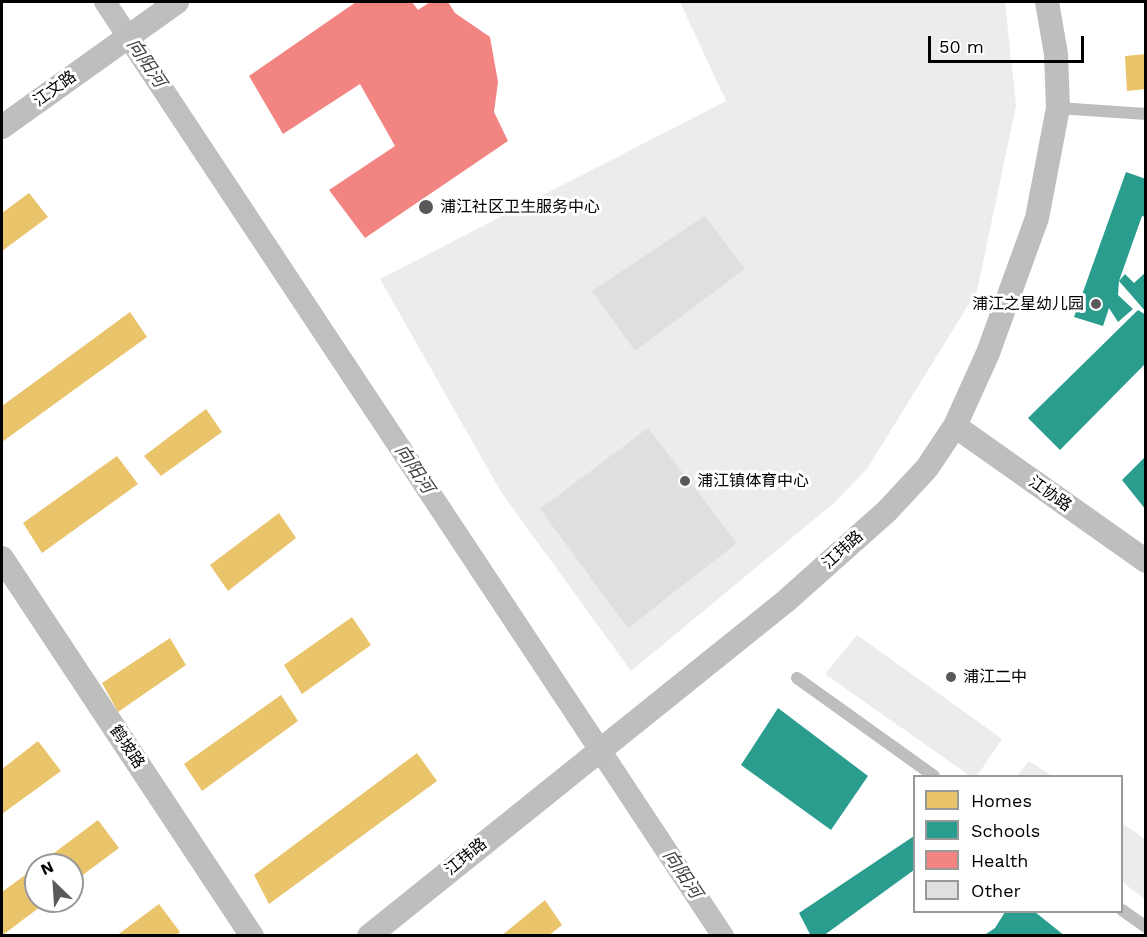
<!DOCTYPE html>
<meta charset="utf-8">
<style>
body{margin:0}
#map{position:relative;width:1147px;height:937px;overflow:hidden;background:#fff;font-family:"Work Sans",sans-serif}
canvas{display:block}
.frame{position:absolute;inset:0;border:3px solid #000;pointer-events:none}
.legend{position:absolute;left:913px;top:775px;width:210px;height:138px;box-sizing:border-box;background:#fff;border:2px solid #999;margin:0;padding:8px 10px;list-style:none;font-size:18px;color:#000}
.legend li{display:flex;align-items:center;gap:12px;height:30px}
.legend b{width:30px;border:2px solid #999}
.north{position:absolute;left:24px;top:853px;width:60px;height:60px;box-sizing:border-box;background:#fff;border:2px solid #999;border-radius:50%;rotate:335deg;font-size:16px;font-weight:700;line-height:24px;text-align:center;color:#000}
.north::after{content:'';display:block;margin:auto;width:21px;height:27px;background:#595959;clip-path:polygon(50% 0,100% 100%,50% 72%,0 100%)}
.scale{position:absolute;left:928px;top:36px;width:156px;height:27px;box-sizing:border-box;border:3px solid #000;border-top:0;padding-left:8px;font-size:18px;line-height:21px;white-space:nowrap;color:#000;-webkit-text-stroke:4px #fff;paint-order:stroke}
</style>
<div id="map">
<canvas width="1147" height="937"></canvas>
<div class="frame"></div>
<ul class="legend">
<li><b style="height:16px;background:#e9c46a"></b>Homes</li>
<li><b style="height:16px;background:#2a9d8f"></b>Schools</li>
<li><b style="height:16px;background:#f28482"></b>Health</li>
<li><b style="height:16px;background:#dfdfdf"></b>Other</li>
</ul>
<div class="north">N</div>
<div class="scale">50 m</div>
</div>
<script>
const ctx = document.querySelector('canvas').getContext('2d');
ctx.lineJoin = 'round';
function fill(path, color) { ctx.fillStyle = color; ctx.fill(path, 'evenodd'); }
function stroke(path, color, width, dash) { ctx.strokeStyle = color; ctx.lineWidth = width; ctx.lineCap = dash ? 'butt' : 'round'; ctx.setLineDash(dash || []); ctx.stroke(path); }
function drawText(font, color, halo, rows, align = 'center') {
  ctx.font = font + ' "Work Sans","Noto Sans SC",sans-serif'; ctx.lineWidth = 6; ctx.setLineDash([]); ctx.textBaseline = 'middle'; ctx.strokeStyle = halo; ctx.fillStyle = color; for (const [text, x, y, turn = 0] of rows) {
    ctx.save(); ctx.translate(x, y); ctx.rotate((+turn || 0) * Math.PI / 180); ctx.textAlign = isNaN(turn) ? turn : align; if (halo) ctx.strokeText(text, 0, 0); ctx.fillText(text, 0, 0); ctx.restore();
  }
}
fill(new Path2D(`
 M680,2H1005L1016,106L977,291L867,469L834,503L631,671L501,492L380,279L726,101Z
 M857,635L1002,739L977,776H970L825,674Z
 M1029,761L1052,776H1017Z
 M1122,823L1145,839V899L1122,882Z`), '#ececec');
fill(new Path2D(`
 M1146,54V89L1127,91L1125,56Z
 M29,193L48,217L2,251V213Z
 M130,312L147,337L2,442V406Z
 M206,409L222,432L161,476L144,456Z
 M117,456L138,484L42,553L23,523Z
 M279,513L296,538L228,591L210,565Z
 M352,617L371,645L302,694L284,665Z
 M170,638L186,665L118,712L102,683Z
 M281,695L298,721L202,791L184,764Z
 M38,741L61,771L2,814V769Z
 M417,753L437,781L269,904L254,875Z
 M98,820L119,848L72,883V865H38Z
 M36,867V901H48L4,934L2,930V892Z
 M545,900L562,925L548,936H501Z
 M159,904L180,932L176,936H116Z`), '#e9c46a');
fill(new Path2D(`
 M1126,172L1146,179V217L1142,216L1119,281L1118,295L1133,309L1118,322L1109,308L1103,326L1074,317Z
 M1146,272V312L1119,281L1125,274L1134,283Z
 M1138,310L1146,315V363L1060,450L1028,418Z
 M1146,456V510L1122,480Z
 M778,708L868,776L831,830L741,765Z
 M914,836V870L823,936H811L799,913Z
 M1005,912H1035L1065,936H983L995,928Z`), '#2a9d8f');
fill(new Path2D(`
 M356,2H412L418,10L430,2H448L455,13L490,37L498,82L494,112L508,141L365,238L329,190L395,146L360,84L283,134L249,76Z`), '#f28482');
stroke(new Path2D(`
 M105,2L723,936`), '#bfbfbf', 22);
fill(new Path2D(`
 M705,216L745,269L635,351L592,291Z
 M648,428L737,543L628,628L540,509Z`), '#dfdfdf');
stroke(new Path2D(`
 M1058,108L1146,114
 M797,678L934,776
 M1122,910L1146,927`), '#bebebe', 12);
stroke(new Path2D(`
 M2,127L177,2
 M955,426L1146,561
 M2,558L252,936
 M369,936L786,601L887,511L927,468L955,426L988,353L1037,218L1058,108L1056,54L1047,2`), '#bebebe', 24);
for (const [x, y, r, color] of [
 [426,207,8,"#595959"],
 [1096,304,6,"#595959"],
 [685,481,6,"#595959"],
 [951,677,6,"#595959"]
]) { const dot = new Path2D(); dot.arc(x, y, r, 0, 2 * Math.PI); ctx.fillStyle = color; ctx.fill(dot); stroke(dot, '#fff', 2); }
drawText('16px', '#000', '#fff', [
 ["江文路",55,89,-36],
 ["江协路",1050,494,35],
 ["江玮路",843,550,-42],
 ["鹤坡路",127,747,56],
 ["江玮路",466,857,-39]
]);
drawText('16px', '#000', '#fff', [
 ["浦江社区卫生服务中心",440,207],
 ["浦江之星幼儿园",1084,304,"right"],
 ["浦江镇体育中心",697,481],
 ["浦江二中",963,677]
], 'left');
drawText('italic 18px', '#444', '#fff', [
 ["向阳河",146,63,56],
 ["向阳河",414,469,56],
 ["向阳河",682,874,56]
]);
</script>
